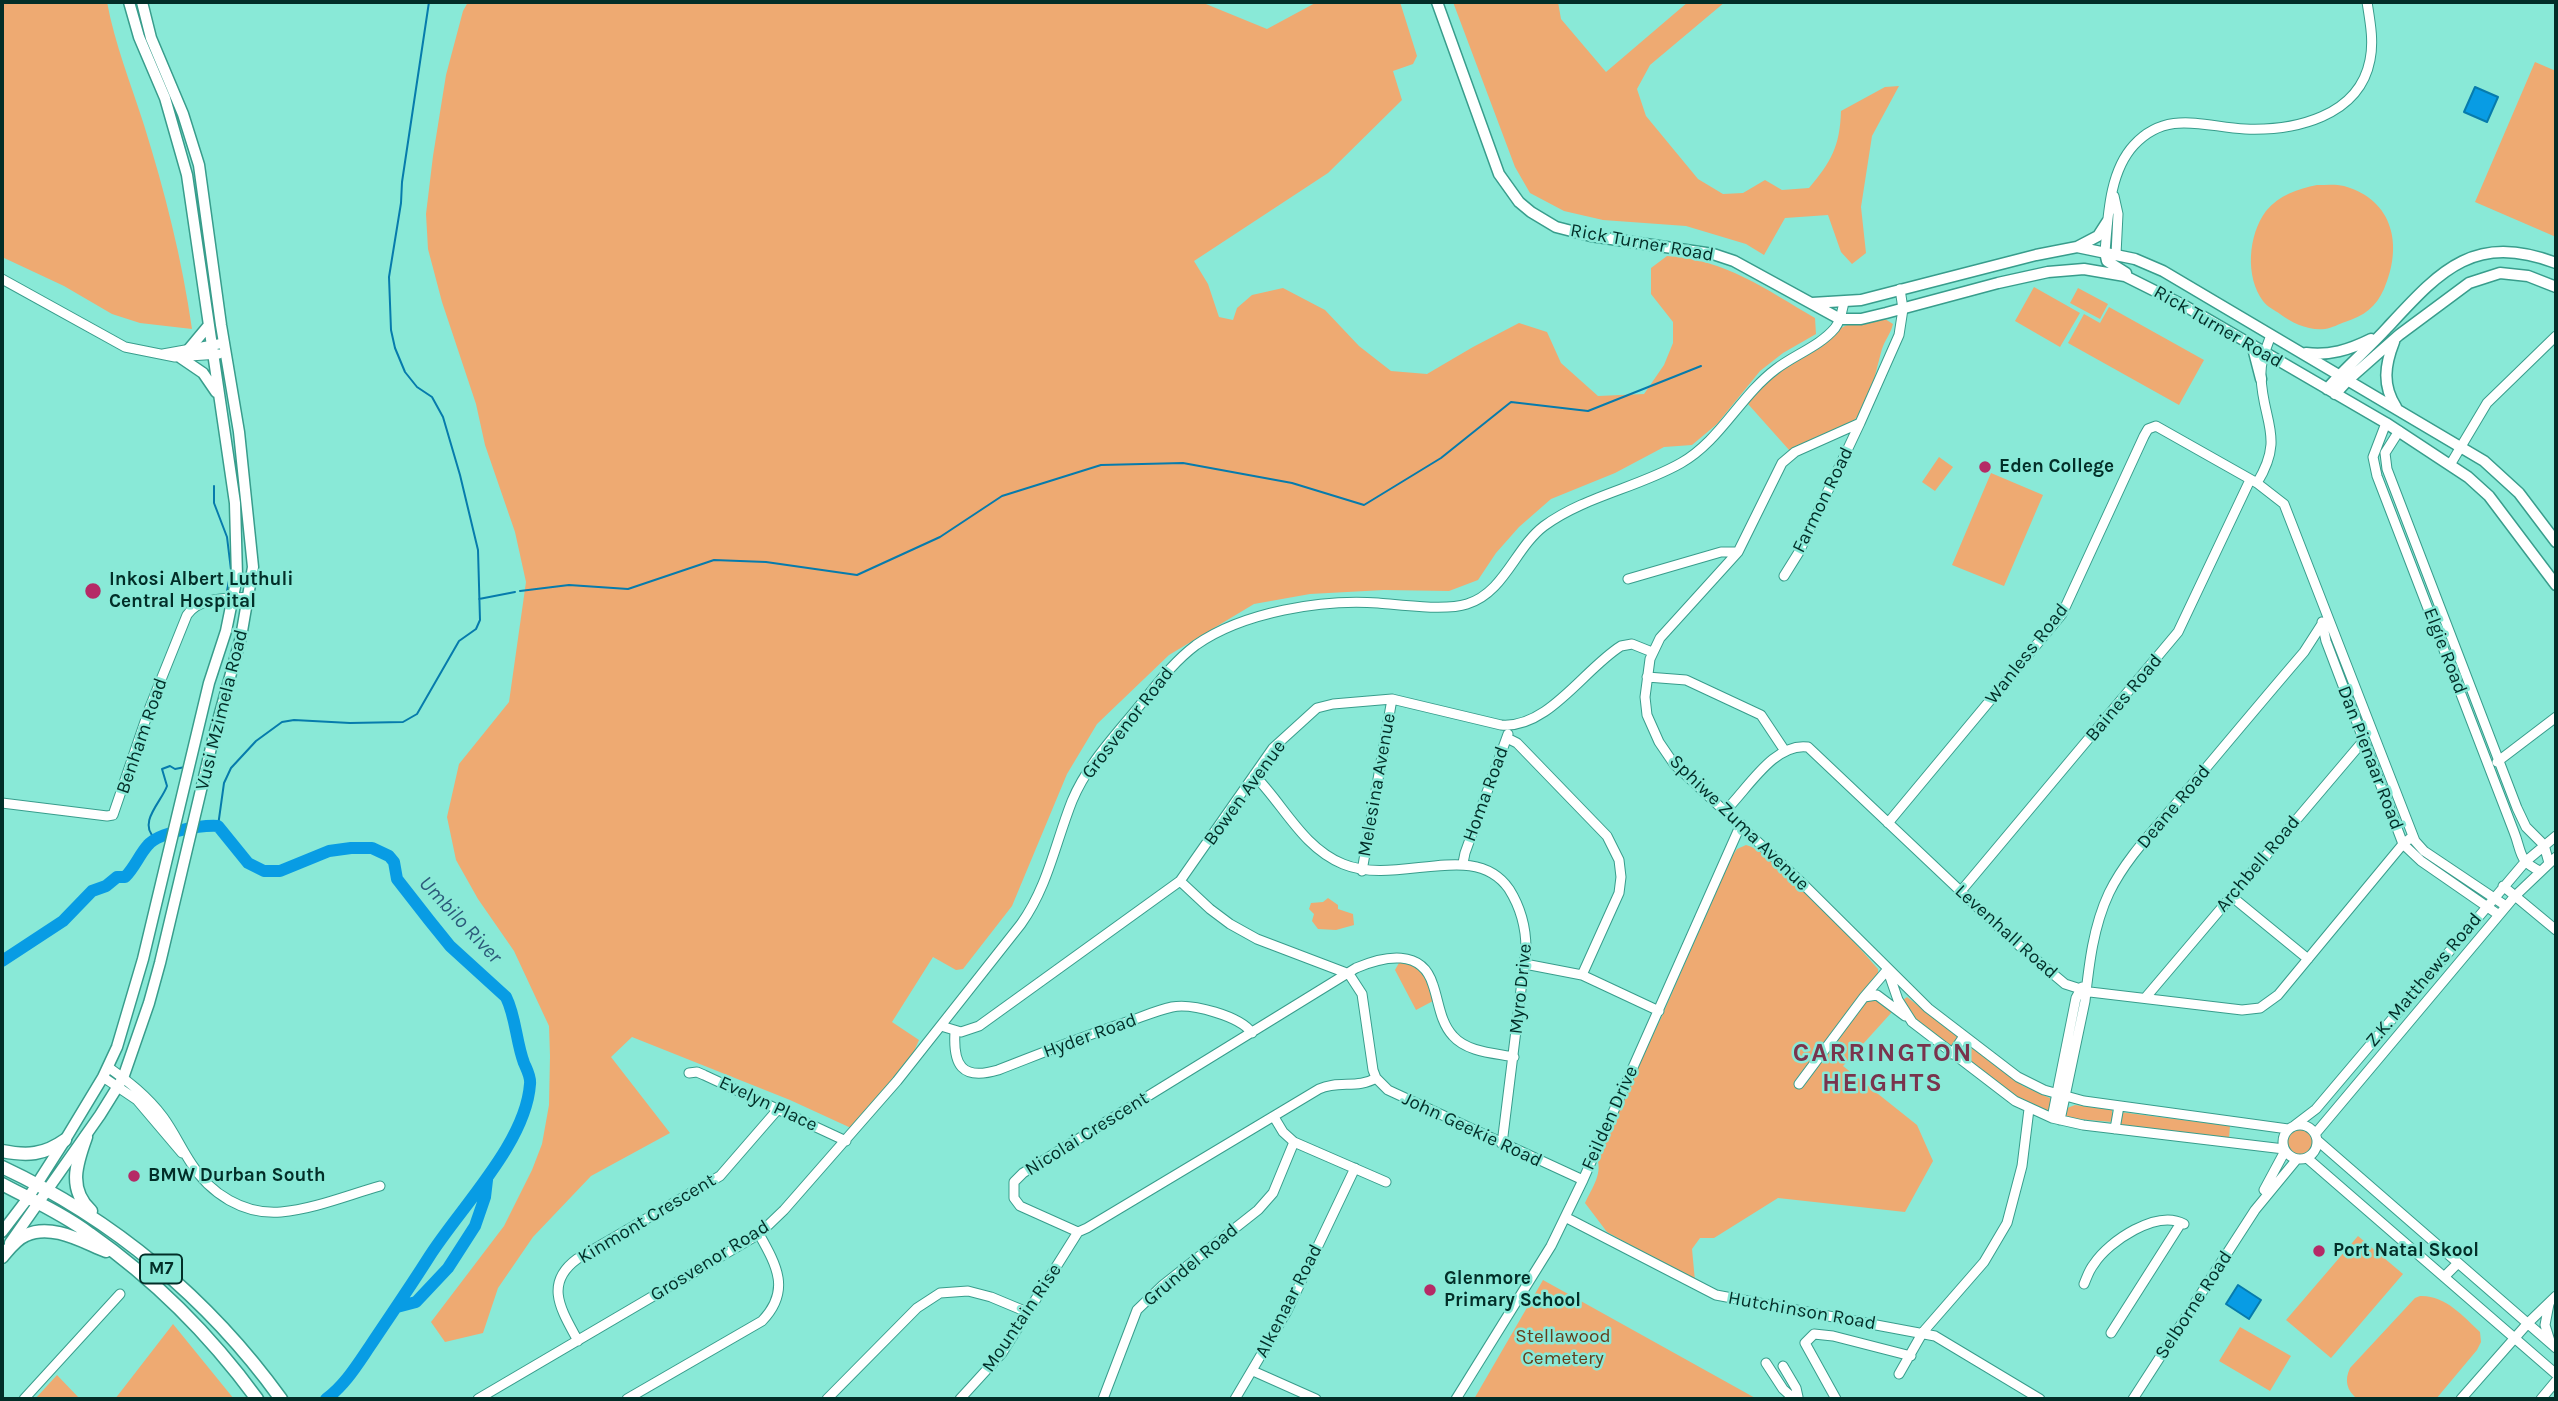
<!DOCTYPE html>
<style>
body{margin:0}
#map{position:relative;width:2558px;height:1401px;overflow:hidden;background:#89e9d7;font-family:Karla,sans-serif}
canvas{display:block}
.frame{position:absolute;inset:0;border:4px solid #022e28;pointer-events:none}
</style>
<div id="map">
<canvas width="2558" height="1401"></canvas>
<div class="frame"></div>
</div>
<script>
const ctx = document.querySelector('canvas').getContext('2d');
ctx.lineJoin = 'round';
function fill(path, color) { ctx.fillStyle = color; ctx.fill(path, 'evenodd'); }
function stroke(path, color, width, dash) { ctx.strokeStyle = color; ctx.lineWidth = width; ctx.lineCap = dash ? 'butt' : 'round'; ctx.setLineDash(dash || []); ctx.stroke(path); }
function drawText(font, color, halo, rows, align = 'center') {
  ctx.font = font + ' Karla,sans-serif'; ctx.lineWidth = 5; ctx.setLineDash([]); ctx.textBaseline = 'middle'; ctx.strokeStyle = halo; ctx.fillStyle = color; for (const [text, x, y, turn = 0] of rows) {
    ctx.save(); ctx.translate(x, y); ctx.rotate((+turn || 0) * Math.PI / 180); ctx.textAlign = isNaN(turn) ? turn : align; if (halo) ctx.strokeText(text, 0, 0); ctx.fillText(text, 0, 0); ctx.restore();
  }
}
fill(new Path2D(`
 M2,2H107C115,45 131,84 144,125C165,192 182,259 192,329L140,323L112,314L64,286L2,257Z
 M468,2H1201L1267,29L1317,2H1400L1417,56L1413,64L1393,71L1402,100L1328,173L1194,261L1208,284L1219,317L1233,320L1237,308L1252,295L1283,288L1325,310L1359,346L1391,371L1427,374L1473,347L1519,323L1547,332L1561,363L1598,396L1644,394L1664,365L1673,343V322L1651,294V268L1667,256C1727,260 1765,289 1815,318L1816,334L1783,353L1760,371L1717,424L1692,445L1664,447L1615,473L1551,499L1519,527L1496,553L1478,580L1449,591L1384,590L1310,594L1254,604L1169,655L1097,724L1067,774L1012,906L963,969L956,970L933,957L892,1022L919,1040L912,1056L851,1128L790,1100L632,1037L611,1057L670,1133L591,1176L533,1237L498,1288L483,1333L445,1342L431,1322L504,1226L532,1170L542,1144L549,1105L550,1056L549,1026L514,951L478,899L456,860L447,817L459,764L509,702L526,582L515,532L485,445L476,404L442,302L428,249L426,214L433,156L446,75L463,11Z
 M1453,2H1558L1561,19L1606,72L1688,2H1725L1650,65L1637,89L1646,116L1698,179L1723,194L1743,193L1765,180L1782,190L1809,188C1831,162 1840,146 1841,111L1885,87L1899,86L1872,136L1861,207L1866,253L1852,264L1841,252L1828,215L1785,218L1764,255L1746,244L1686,226L1603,220L1564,211L1530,193L1515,167Z
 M2535,62L2556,71V237L2475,202Z
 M2317,185C2326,185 2336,184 2344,186C2394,200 2403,246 2384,289C2376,307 2364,316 2345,322C2339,324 2332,328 2325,329C2309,331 2292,323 2280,314C2275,310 2267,307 2263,301C2245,277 2248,235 2266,211C2279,195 2298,189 2317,185Z
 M2034,287L2080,313L2060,347L2015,321Z
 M2078,288L2108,304L2100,319L2070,303Z
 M2109,307L2204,360L2179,405L2068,343L2084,314L2100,323Z
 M1885,319L1893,324C1891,333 1885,340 1882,349C1877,366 1870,403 1858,416C1843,434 1810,438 1790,451L1748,404C1772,370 1810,354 1841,328L1849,324Z
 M1939,457L1953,467L1935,491L1922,482Z
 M1991,473L2043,495L2004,586L1952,565Z
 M1746,845C1770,849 1858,945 1878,969V978L1867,991L1892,1012L1843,1066L1917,1125L1933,1161L1905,1212L1778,1198L1714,1238H1700L1692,1249L1695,1281L1607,1232L1585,1203C1592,1188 1604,1172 1596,1156L1661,1018L1731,858L1737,849Z
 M1328,898L1338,905V909L1353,914L1354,925L1336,930L1318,929L1312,921L1314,914L1309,909L1311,903L1323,902Z
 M1400,961C1426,966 1428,978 1433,1001L1416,1010L1395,970Z
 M1907,997L1958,1037L1959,1039L1952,1050L1915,1020L1903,1000Z
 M1964,1043L1970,1045L2023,1086L2052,1099L2049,1113L2014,1096L1957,1055Z
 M2075,1105L2112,1110V1122L2067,1118L2064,1113L2067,1108Z
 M2120,1112L2230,1126L2229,1138L2122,1125H2119Z
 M2287 1142a13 13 0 1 1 26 0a13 13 0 1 1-26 0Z
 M2358,1236L2403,1274L2331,1358L2286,1320Z
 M1543,1280L1757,1399H1474Z
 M2420,1296C2445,1295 2463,1316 2480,1332L2481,1342L2477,1350L2436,1399H2357C2347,1390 2344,1381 2350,1368L2415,1298Z
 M173,1324L234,1399H115Z
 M2240,1327L2291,1356L2270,1391L2219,1361Z
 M57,1375L80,1399H35Z`), '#eeaa72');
const water = new Path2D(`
 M2475,87L2498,97L2487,122L2464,112Z
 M2238,1285L2261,1300L2249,1319L2226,1304Z`);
fill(water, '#089ce4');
stroke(water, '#067bac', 2);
stroke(new Path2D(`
 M214,486V503L227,537L231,570L227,591
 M520,591L569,585L628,589L714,560L766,562L857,575L940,537L1002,496L1101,465L1183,463L1292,483L1364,505L1441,458L1511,402L1588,411L1701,366
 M479,599L515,592
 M213,686L218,672
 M218,826L224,783L231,768L256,741L282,722L294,720L350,723L403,722L417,714L459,641L476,629L480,620L478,550L460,475L443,417L432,397L417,387L405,372L395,348L391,330L389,277L401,203L402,182L429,2
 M155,838C137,823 162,801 167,786L162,769L170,766L175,769L185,767`), '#067bac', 2);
stroke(new Path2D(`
 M2,961L63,921L92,891L106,886L117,877H125C135,867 139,855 148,845C159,832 201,825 218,826L248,863L264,871H280L329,851L351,848H372L389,856L394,862L397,879L429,920L450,946L506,997C516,1017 516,1042 524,1063C527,1070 531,1077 530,1084C526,1143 460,1208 429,1257C410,1287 390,1316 370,1346C357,1365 345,1385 326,1399
 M397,1307L416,1302L448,1268L475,1226L485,1197L487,1180`), '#089ce4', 12);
const minor = new Path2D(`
 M2114,196L2118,214L2116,254
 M2105,252C2108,217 2109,172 2134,145C2167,109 2205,127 2245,129C2294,131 2359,117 2370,60C2374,41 2370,21 2367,2
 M2,279L125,347L175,357L219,354
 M1900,289L1903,309L1899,335L1860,423L1795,452L1782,463L1738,552L1660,638L1650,659L1645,697L1647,715L1659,742L1674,764L1802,883L1928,1008L2018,1077L2044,1090L2084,1101L2288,1129
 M163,354L224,343
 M2386,423L2373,457L2377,476L2514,832C2522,852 2518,861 2540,871
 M2399,431L2385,453L2387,469L2517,808L2526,827L2544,845L2549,863
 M2450,465L2487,403L2556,336
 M2257,483C2285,437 2263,423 2261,377C2260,362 2266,349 2271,335
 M1784,576L1799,552L1860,423
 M1628,579L1721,552H1738
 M2322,622L2326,641L2403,844L2421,861L2499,915
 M1647,677L1686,680L1761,715L1785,751
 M1507,738L1517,743L1607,836L1619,860L1621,877L1619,893L1582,975
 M2497,762L2556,717
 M1254,775C1284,805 1302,847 1343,864C1398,887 1474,838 1509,889C1521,908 1526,927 1526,949L1502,1144
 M2,803L107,816L113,815L150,707L187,615C200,596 229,599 249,597
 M1725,811C1747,790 1774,742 1808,747L2009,937L2065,984L2090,992L2242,1010L2260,1008L2278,995L2403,844L2413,836
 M1888,823L2062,614L2144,436L2148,429L2156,426L2257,483L2284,504L2415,841L2424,851L2506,906
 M1463,863L1465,853L1508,734
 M1362,871L1392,699
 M1180,881L1210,909L1230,924L1257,939L1349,974L1362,994L1373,1070L1376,1078L1388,1090L1583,1180
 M2503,886L2556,930
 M1961,891L2178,632L2250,480
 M2231,896L2308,959
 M1525,964L1582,975L1659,1011
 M1888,971L1898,1000L1912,1022L2015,1101L2052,1118L2083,1125L2284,1149
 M1864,997L1877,995L1905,1016
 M2146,997L2364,740
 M941,1026L961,1032L979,1026L1180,881L1273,748L1317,708L1333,704L1392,699L1501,725C1548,729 1584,669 1621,646L1632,644L1652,652
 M955,1032C953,1064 961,1081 998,1070C1042,1053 1086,1035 1130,1021C1144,1016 1158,1010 1172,1007C1192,1003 1240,1016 1252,1033
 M1952,1054L1964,1036
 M108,1067C129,1082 147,1096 163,1117C174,1132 181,1148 191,1163C210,1194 244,1215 281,1212C314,1209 348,1195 380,1186
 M689,1073L697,1072L704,1075L846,1141
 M103,1077L137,1100L182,1153
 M1376,1078C1358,1089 1338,1080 1319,1089L1087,1228L1078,1232L1020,1206L1014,1198V1182L1023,1173L1356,968C1384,956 1422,948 1433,985C1439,1002 1440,1022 1453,1036C1467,1052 1494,1053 1514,1057
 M1799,1084L1864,997L1888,969
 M1274,1117L1283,1132L1294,1142L1386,1182
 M2052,1118L2076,998L2082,987
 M2060,1120L2085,1001C2089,965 2093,927 2109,893C2126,858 2155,829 2180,799C2221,750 2262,701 2304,652L2322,624
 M2283 1142a17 17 0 1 1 34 0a17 17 0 1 1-34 0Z
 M2295,1125L2316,1109L2525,862L2556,836
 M2115,1129L2119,1106
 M2316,1133L2515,896L2556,857
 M2318,1141L2556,1348
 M2307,1158L2556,1374
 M2264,1190L2285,1151
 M1565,1217L1716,1295L1935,1336L2040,1399
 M2444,1277L2458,1263
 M2084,1284C2087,1277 2089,1270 2094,1264C2109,1241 2157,1209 2184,1224
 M2549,1304L2545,1325L2550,1341
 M2111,1333L2181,1223
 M578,1341C562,1311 543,1284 577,1259L720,1176L779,1108
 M1766,1363L1783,1389L1793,1398
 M1783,1366L1796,1388L1798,1397
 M1253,1371L1316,1399
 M1899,1374L1923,1332L1984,1262L2007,1223L2022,1166L2029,1109
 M24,1399L120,1294
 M478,1399L759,1234L784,1210L897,1081L1021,924C1048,886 1055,844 1072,801C1086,767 1112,739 1136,710C1155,687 1172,663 1196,645C1243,612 1322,599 1378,603C1401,605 1446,611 1467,604C1504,593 1515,548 1544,526C1585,496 1637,488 1681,463C1720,441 1740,396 1776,369C1794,355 1820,346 1835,328C1841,320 1842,311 1844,302
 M627,1399L762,1321C791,1291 777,1266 759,1234
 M827,1399L917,1308L940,1293L968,1291L991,1297L1027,1312
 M960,1399L1002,1353L1078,1232
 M1103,1399L1137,1310L1163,1285L1258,1210L1273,1193L1294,1142
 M1235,1399L1287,1311L1355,1168
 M1456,1399L1551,1246L1583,1180L1741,824
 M1836,1399L1805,1343L1814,1334L1833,1336L1911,1356
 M2133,1399L2255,1210L2297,1159
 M2461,1399L2528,1323L2556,1296
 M2541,1399L2556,1381`);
const major = new Path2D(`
 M1437,2L1499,174L1519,202L1531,212L1556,227L1591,236L1713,254L1734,261L1840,319H1861L1886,313L1998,283L2048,272L2084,269L2125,276L2185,306L2386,423L2468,477L2489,496L2556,585
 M2077,247L2098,236L2107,222
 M2105,252L2107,261L2126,273
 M1812,303L1861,300L2036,255L2077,247L2135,259L2163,271L2484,461L2519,493L2556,542
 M2394,342C2385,365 2382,385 2396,407
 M2253,348L2261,379
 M189,349L209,325
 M2306,353C2329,356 2349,350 2371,339
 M181,358L203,373L216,392
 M2327,389C2346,367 2368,349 2387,328C2440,271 2473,232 2556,263
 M2335,394L2348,380L2399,335L2469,283L2500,273L2528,276L2556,287
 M2,1232L28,1198L65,1140L103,1077L117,1047L143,959L209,683L226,631L237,577L235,503L187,175L165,98L139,37L129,2
 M10,1243L100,1115L123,1078L149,1003L160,963L214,735L241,637L253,567L239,432L221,325L199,165L183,114L151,38L142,2`);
const highway = new Path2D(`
 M86,1137C77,1162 67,1189 91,1211
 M2,1151C27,1156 44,1155 65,1140
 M2,1167C113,1219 209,1299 281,1399
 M2,1184C32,1200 63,1214 90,1234C154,1279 211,1336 257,1399
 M2,1257C9,1249 16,1239 26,1235C52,1223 83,1242 106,1251`);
stroke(minor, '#389d8c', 11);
stroke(major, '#389d8c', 13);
stroke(highway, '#389d8c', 15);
stroke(minor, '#fff', 9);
stroke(major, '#fff', 10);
stroke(highway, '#fff', 12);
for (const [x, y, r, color] of [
 [1985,467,7,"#b52a66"],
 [93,591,9,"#b52a66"],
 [134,1176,7,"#b52a66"],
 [2319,1251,7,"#b52a66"],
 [1430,1290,7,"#b52a66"]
]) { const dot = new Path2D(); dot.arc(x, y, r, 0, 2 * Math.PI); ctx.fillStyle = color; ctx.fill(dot); stroke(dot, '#89e9d7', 2.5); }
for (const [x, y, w] of [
 [161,1269,42]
]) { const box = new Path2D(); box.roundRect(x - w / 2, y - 14.5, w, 29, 5); ctx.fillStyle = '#89e9d7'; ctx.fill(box); stroke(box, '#022e28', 2); }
drawText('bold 18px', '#022e28', null, [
 ["M7",161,1269]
]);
drawText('19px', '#022e28', '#89e9d7', [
 ["Rick Turner Road",1642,243,10],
 ["Rick Turner Road",2218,327,30],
 ["Farmon Road",1823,500,-64],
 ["Elgie Road",2445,651,69],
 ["Wanless Road",2027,654,-52],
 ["Baines Road",2124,698,-50],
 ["Vusi Mzimela Road",222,710,-76],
 ["Grosvenor Road",1128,723,-52],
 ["Benham Road",142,736,-71],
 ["Dan Pienaar Road",2370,758,69],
 ["Melesina Avenue",1377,785,-80],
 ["Bowen Avenue",1245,793,-54],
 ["Homa Road",1486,794,-70],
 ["Deane Road",2174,807,-50],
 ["Sphiwe Zuma Avenue",1739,823,44],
 ["Archbell Road",2258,864,-50],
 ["Levenhall Road",2006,932,42],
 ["Z.K. Matthews Road",2424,980,-50],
 ["Myro Drive",1521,989,-84],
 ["Hyder Road",1090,1036,-20],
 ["Evelyn Place",768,1104,25],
 ["Feilden Drive",1610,1118,-66],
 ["John Geekie Road",1472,1130,25],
 ["Nicolai Crescent",1087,1134,-32],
 ["Kinmont Crescent",647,1219,-31],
 ["Grosvenor Road",710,1261,-32],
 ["Grundel Road",1191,1265,-40],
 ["Alkenaar Road",1289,1301,-63],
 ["Selborne Road",2194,1305,-57],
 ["Hutchinson Road",1802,1311,10],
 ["Mountain Rise",1022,1318,-56]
]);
drawText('bold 19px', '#022e28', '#89e9d7', [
 ["Eden College",1999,467],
 ["Inkosi Albert Luthuli",109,580],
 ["Central Hospital",109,602],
 ["BMW Durban South",148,1176],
 ["Port Natal Skool",2333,1251],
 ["Glenmore",1444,1279],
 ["Primary School",1444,1301]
], 'left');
drawText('19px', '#633d1b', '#89e9d7', [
 ["Stellawood",1563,1337],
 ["Cemetery",1563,1359]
]);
drawText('italic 21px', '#2c5b7a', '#89e9d7', [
 ["Umbilo River",460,920,47]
]);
ctx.letterSpacing = '2px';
drawText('bold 26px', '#79344d', '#89e9d7', [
 ["CARRINGTON",1883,1054],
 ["HEIGHTS",1883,1084]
]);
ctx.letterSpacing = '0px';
</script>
